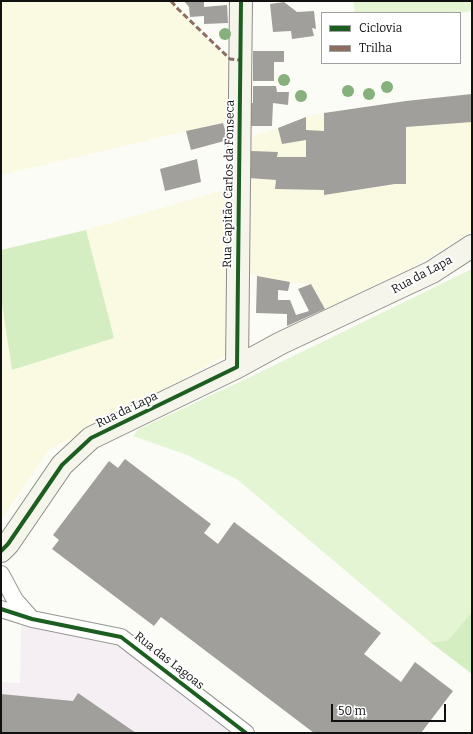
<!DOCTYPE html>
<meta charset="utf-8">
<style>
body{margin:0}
#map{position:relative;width:473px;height:734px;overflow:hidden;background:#fcfcf7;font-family:Bitter,serif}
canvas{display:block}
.frame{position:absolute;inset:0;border:2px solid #111;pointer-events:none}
.legend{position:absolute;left:321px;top:12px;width:140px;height:52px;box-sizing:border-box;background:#fff;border:1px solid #a0a0a0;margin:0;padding:5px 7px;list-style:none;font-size:12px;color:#111}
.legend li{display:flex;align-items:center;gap:8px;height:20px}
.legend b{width:20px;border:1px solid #a0a0a0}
.scale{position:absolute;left:331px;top:704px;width:115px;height:18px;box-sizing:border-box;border:2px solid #111;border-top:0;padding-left:5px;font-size:12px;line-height:14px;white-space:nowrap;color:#111;-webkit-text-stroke:3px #fff;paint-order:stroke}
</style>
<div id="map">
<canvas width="473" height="734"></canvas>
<div class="frame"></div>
<ul class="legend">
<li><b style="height:5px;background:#1b5e20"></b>Ciclovia</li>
<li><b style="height:5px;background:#8d6e63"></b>Trilha</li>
</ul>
<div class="scale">50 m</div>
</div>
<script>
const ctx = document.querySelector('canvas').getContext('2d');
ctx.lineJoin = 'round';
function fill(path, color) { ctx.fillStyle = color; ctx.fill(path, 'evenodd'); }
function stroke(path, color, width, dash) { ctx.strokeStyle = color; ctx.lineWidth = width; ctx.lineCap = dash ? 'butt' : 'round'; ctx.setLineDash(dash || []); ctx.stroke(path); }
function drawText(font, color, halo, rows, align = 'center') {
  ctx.font = font + ' Bitter,serif'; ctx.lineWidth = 4; ctx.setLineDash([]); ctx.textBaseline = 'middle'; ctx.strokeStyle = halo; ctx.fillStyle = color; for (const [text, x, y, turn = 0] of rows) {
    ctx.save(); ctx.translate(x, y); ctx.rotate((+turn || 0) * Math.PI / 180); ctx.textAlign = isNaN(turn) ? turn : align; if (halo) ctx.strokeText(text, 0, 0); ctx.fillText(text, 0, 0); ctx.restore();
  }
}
fill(new Path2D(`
 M21,626L115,643L235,733H1V682L20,683Z`), '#f5eff3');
fill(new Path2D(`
 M1,1H170L234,66L233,120L1,175Z
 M472,94V231L415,266L325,309L311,284L290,282L257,276L245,273L251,151L247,138L278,128L306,117L324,113L406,101Z
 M230,188L227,355L48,451L1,520V298L13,370L113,338L86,230Z`), '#fafae2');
fill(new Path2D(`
 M353,1H472V11L460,13H355Z
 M472,269V612L447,641L430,642L238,480L187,455L133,436L139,429L250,377Z`), '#e4f5d4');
fill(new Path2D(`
 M86,230L114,338L12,370L1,298V250Z
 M472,612V674L430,642L447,641Z`), '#d4eec2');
fill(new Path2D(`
 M184,1H204V7L227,5L228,23L204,24V16L190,17L189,7Z
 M284,2L297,12L314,11L316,29L312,28L314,36L292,39L291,31L273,32L270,4Z
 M253,51H284V62H274V81H253Z
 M253,86H276L277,92H289L288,105L273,103L272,126H250L251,103H253Z
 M472,94V122L406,127V184H395L324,195V190L275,189L276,180L249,178L251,151L278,152L277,157H306V140L282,144L278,128L306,117V130L324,131V113L406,101Z
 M223,123L228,140L191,150L186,131Z
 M197,159L201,182L165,191L160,169Z
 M257,276L290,282L288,291L278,290V300H290L296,315L309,311L298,289L311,284L325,309L287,326V314L256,313Z
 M125,459L211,524L204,533L218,544L234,522L381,633L364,654L401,682L415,662L453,691L421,733H314L161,617L154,626L52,549L59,540L53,535L109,461L118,468Z
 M78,693L136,733H1V694L73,701Z`), '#a19f9b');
const minor = new Path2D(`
 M1,574L15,600L31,618
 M1,609L32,619L121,637L246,733`);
const secondary = new Path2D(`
 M237,367L241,1
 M1,551L8,544L62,465L91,438L237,367L281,343L432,272L472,246`);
stroke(minor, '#979795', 18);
stroke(secondary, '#8d8d8b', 24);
stroke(minor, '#fffffe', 16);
stroke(secondary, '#f6f5eb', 22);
stroke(new Path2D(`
 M171,1L178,9L230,59L240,60`), '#8d6e63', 3, [6, 3]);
stroke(new Path2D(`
 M1,551L8,544L62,465L91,438L237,367L241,1
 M1,609L32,619L121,637L246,733`), '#1b5e20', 4);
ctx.fillStyle = '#86b07c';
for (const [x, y] of [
 [225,34],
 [284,80],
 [387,87],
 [348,91],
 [369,94],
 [301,96]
]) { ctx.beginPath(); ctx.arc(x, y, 6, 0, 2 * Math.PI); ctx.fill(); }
drawText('12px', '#111', '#fff', [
 ["Rua Capitão Carlos da Fonseca",229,184,-89],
 ["Rua da Lapa",422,275,-28],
 ["Rua da Lapa",127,410,-26],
 ["Rua das Lagoas",169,661,38]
]);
</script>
